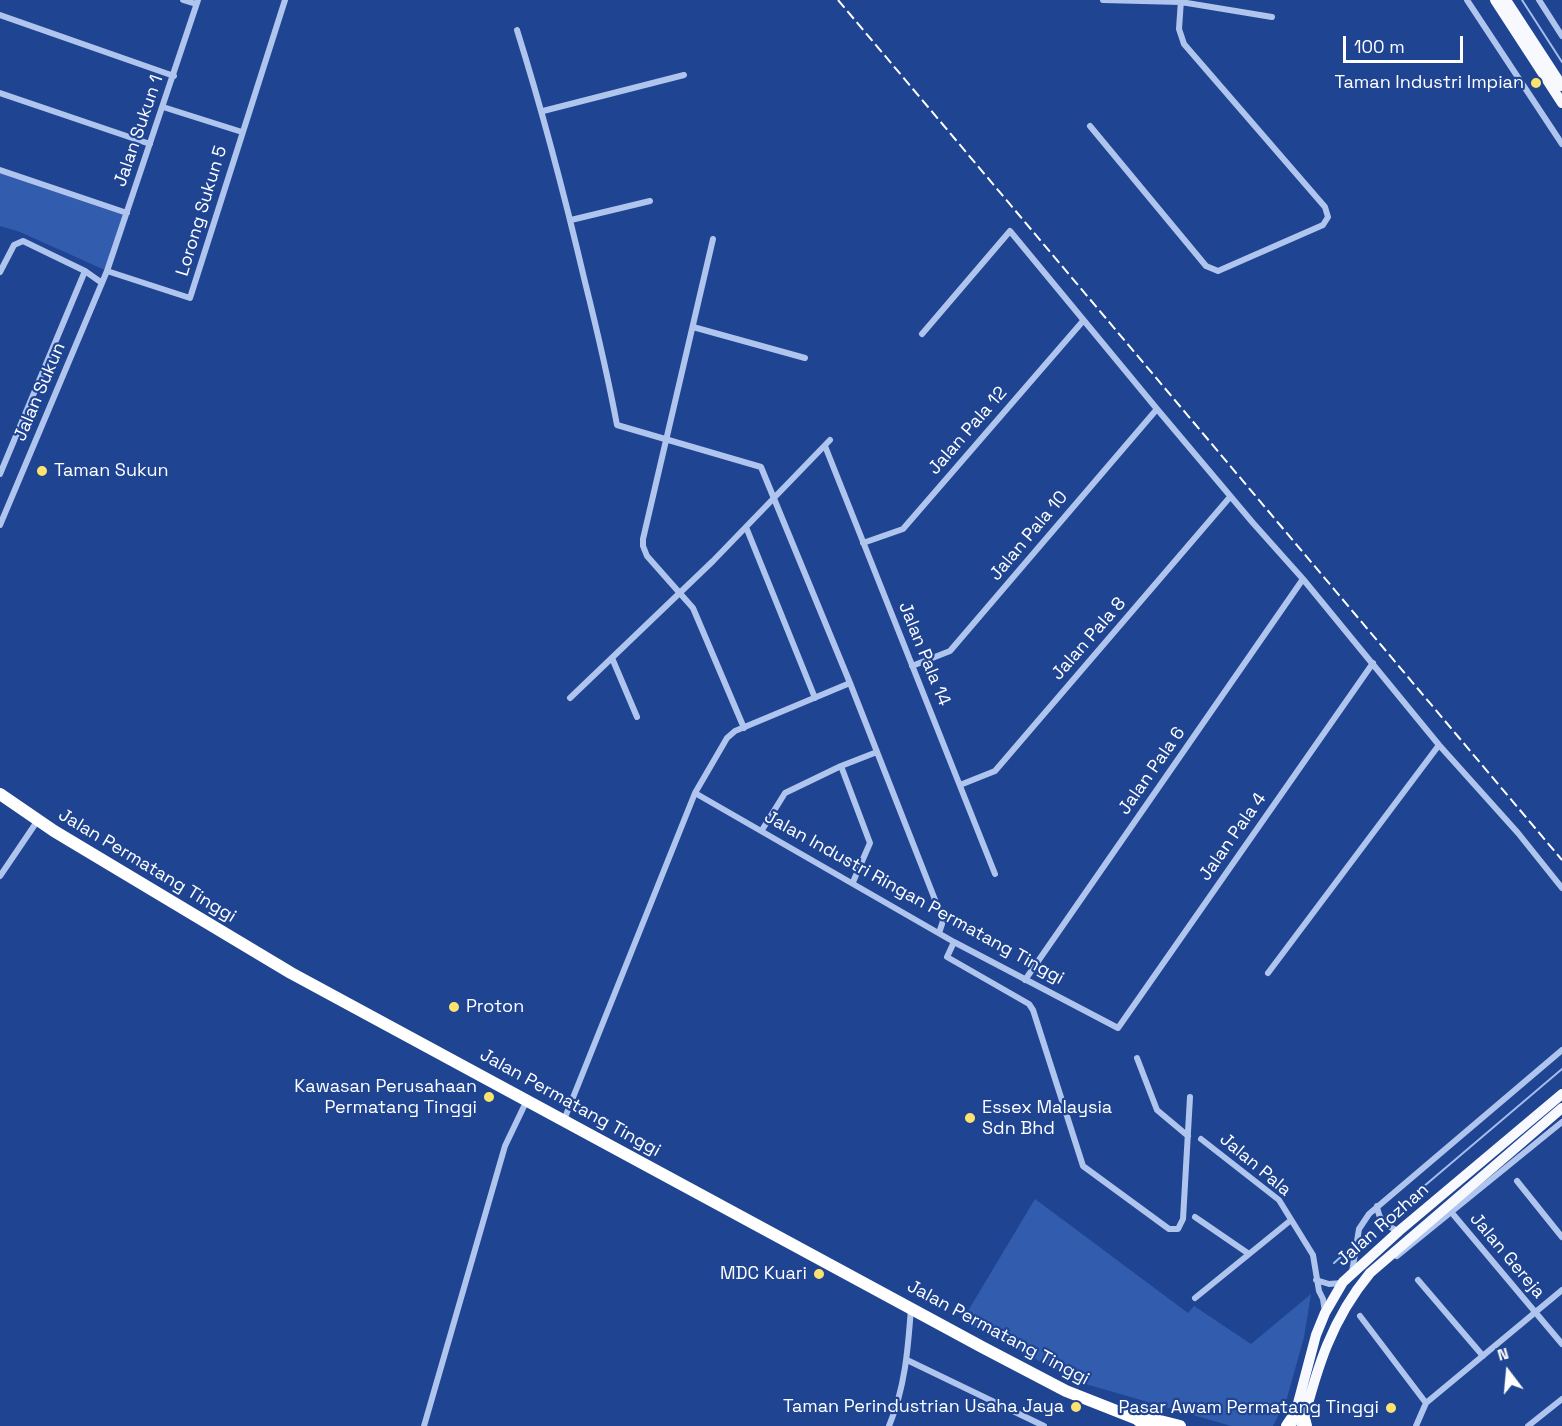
<!DOCTYPE html>
<style>
body{margin:0}
#map{position:relative;width:1562px;height:1426px;overflow:hidden;background:#1f4492;font-family:"Space Grotesk",sans-serif}
canvas{display:block}
.north{position:absolute;left:1478px;top:1342px;width:60px;height:60px;-webkit-text-stroke:4px #1f4492;paint-order:stroke;rotate:344deg;font-size:16px;font-weight:700;line-height:24px;text-align:center;color:#fff}
.north::after{content:'';display:block;margin:auto;width:21px;height:27px;background:#fff;clip-path:polygon(50% 0,100% 100%,50% 72%,0 100%)}
.scale{position:absolute;left:1343px;top:36px;width:120px;height:27px;box-sizing:border-box;border:3px solid #fff;border-top:0;padding-left:8px;font-size:18px;line-height:21px;white-space:nowrap;color:#fff;-webkit-text-stroke:4px #1f4492;paint-order:stroke}
</style>
<div id="map">
<canvas width="1562" height="1426"></canvas>
<div class="north">N</div>
<div class="scale">100 m</div>
</div>
<script>
const ctx = document.querySelector('canvas').getContext('2d');
ctx.lineJoin = 'round';
function fill(path, color) { ctx.fillStyle = color; ctx.fill(path, 'evenodd'); }
function stroke(path, color, width, dash) { ctx.strokeStyle = color; ctx.lineWidth = width; ctx.lineCap = dash ? 'butt' : 'round'; ctx.setLineDash(dash || []); ctx.stroke(path); }
function drawText(font, color, halo, rows, align = 'center') {
  ctx.font = font + ' "Space Grotesk",sans-serif'; ctx.lineWidth = 4.5; ctx.setLineDash([]); ctx.textBaseline = 'middle'; ctx.strokeStyle = halo; ctx.fillStyle = color; for (const [text, x, y, turn = 0] of rows) {
    ctx.save(); ctx.translate(x, y); ctx.rotate((+turn || 0) * Math.PI / 180); ctx.textAlign = isNaN(turn) ? turn : align; if (halo) ctx.strokeText(text, 0, 0); ctx.fillText(text, 0, 0); ctx.restore();
  }
}
fill(new Path2D(`
 M0,170L127,213L107,271L20,232L0,226Z
 M1035,1199L1188,1313L1194,1306L1251,1344L1311,1294L1304,1337L1287,1398L1273,1426H1231L1082,1383L962,1321Z`), '#325daf');
stroke(new Path2D(`
 M1522,0L1562,62
 M1396,1210L1562,1069
 M1334,1263L1344,1254`), '#a4beef', 2);
stroke(new Path2D(`
 M183,0L196,4
 M1103,0L1181,2L1272,17
 M1467,0L1562,144
 M1539,0L1562,36
 M0,15L174,76
 M517,30C543,113 565,197 585,282C597,330 608,377 617,425L761,467L850,683L941,915L943,921L939,933
 M0,93L150,144
 M163,107L242,132
 M543,111L684,75
 M1090,126L1206,266L1218,271L1323,225L1328,217L1325,207L1184,44L1179,29L1181,0
 M0,170L127,213
 M571,220L650,201
 M713,239L643,539V546L647,556L693,608L744,728
 M107,271L190,298L285,0
 M0,272L14,245L23,241L85,271L102,283
 M693,327L805,358
 M922,334L1010,231L1157,409L1253,523L1303,579L1439,745L1518,833L1562,888
 M825,446L995,874
 M0,474L85,271
 M0,525L107,271L198,0
 M746,527L815,698
 M863,543L903,529L1083,321
 M612,658L637,717
 M912,666L950,651L1157,409
 M570,698L713,561L830,440
 M841,766L870,843L853,882
 M960,785L995,771L1230,497
 M695,793L954,942L1118,1028L1373,663
 M762,830L785,793L841,766L877,752
 M0,876L38,820
 M954,942L947,957L1029,1004L1033,1010L1083,1166L1169,1229H1178L1183,1219L1190,1097
 M1268,973L1439,745
 M1025,980L1303,579
 M1137,1058L1157,1110L1188,1136
 M564,1120L695,793L727,738L735,731L850,683
 M1201,1139L1279,1200L1313,1255L1319,1291L1323,1299L1325,1312
 M1517,1181L1562,1237
 M1377,1206C1379,1221 1385,1226 1399,1231
 M1452,1213L1562,1344
 M1195,1217L1249,1254
 M1397,1256L1562,1122
 M1352,1272L1359,1229L1369,1214L1562,1050
 M1316,1280L1329,1284L1342,1283
 M1418,1280L1483,1356
 M1195,1298L1291,1220
 M1360,1316L1426,1403
 M907,1360L1044,1426
 M424,1426L505,1146L527,1100
 M889,1426C905,1388 908,1349 911,1308
 M1416,1426L1426,1403L1562,1290
 M1528,1426L1562,1399`), '#b0c5ee', 6);
stroke(new Path2D(`
 M1495,0L1562,103
 M1506,0L1562,86
 M1293,1422L1316,1335L1325,1313L1343,1282L1399,1231L1562,1094
 M1302,1426C1317,1368 1331,1320 1370,1273L1562,1108`), '#f7f9ff', 10);
stroke(new Path2D(`
 M0,794L54,831L291,973L982,1347L1066,1391L1137,1419L1145,1426
 M1304,1418L1306,1426
 M1137,1419L1156,1420L1180,1426
 M1287,1426L1295,1414`), '#fff', 12);
stroke(new Path2D(`
 M838,0L1562,860`), '#fff', 2, [10, 4.5]);
for (const [x, y, r, color] of [
 [1536,83,6,"#fce370"],
 [42,471,6,"#fce370"],
 [454,1007,6,"#fce370"],
 [489,1097,6,"#fce370"],
 [970,1118,6,"#fce370"],
 [819,1274,6,"#fce370"],
 [1076,1407,6,"#fce370"],
 [1391,1408,6,"#fce370"]
]) { const dot = new Path2D(); dot.arc(x, y, r, 0, 2 * Math.PI); ctx.fillStyle = color; ctx.fill(dot); stroke(dot, '#1f4492', 2); }
drawText('18px', '#fff', '#1f4492', [
 ["Taman Industri Impian",1524,83],
 ["Taman Sukun",54,471,"left"],
 ["Proton",466,1007,"left"],
 ["Kawasan Perusahaan",477,1087],
 ["Permatang Tinggi",477,1108],
 ["Essex Malaysia",982,1108,"left"],
 ["Sdn Bhd",982,1129,"left"],
 ["MDC Kuari",807,1274],
 ["Taman Perindustrian Usaha Jaya",1064,1407],
 ["Pasar Awam Permatang Tinggi",1379,1408]
], 'right');
drawText('18px', '#fff', '#1f4492', [
 ["Jalan Sukun 1",139,131,-71],
 ["Lorong Sukun 5",202,211,-73],
 ["Jalan Sukun",40,392,-67],
 ["Jalan Pala 12",968,431,-49],
 ["Jalan Pala 10",1029,536,-50],
 ["Jalan Pala 8",1089,639,-49],
 ["Jalan Pala 14",924,654,68],
 ["Jalan Pala 6",1152,771,-55],
 ["Jalan Pala 4",1233,837,-55],
 ["Jalan Permatang Tinggi",147,866,31],
 ["Jalan Industri Ringan Permatang Tinggi",914,898,29],
 ["Jalan Permatang Tinggi",570,1103,29],
 ["Jalan Pala",1255,1165,40],
 ["Jalan Rozhan",1383,1225,-41],
 ["Jalan Gereja",1507,1256,50],
 ["Jalan Permatang Tinggi",998,1333,28]
]);
</script>
